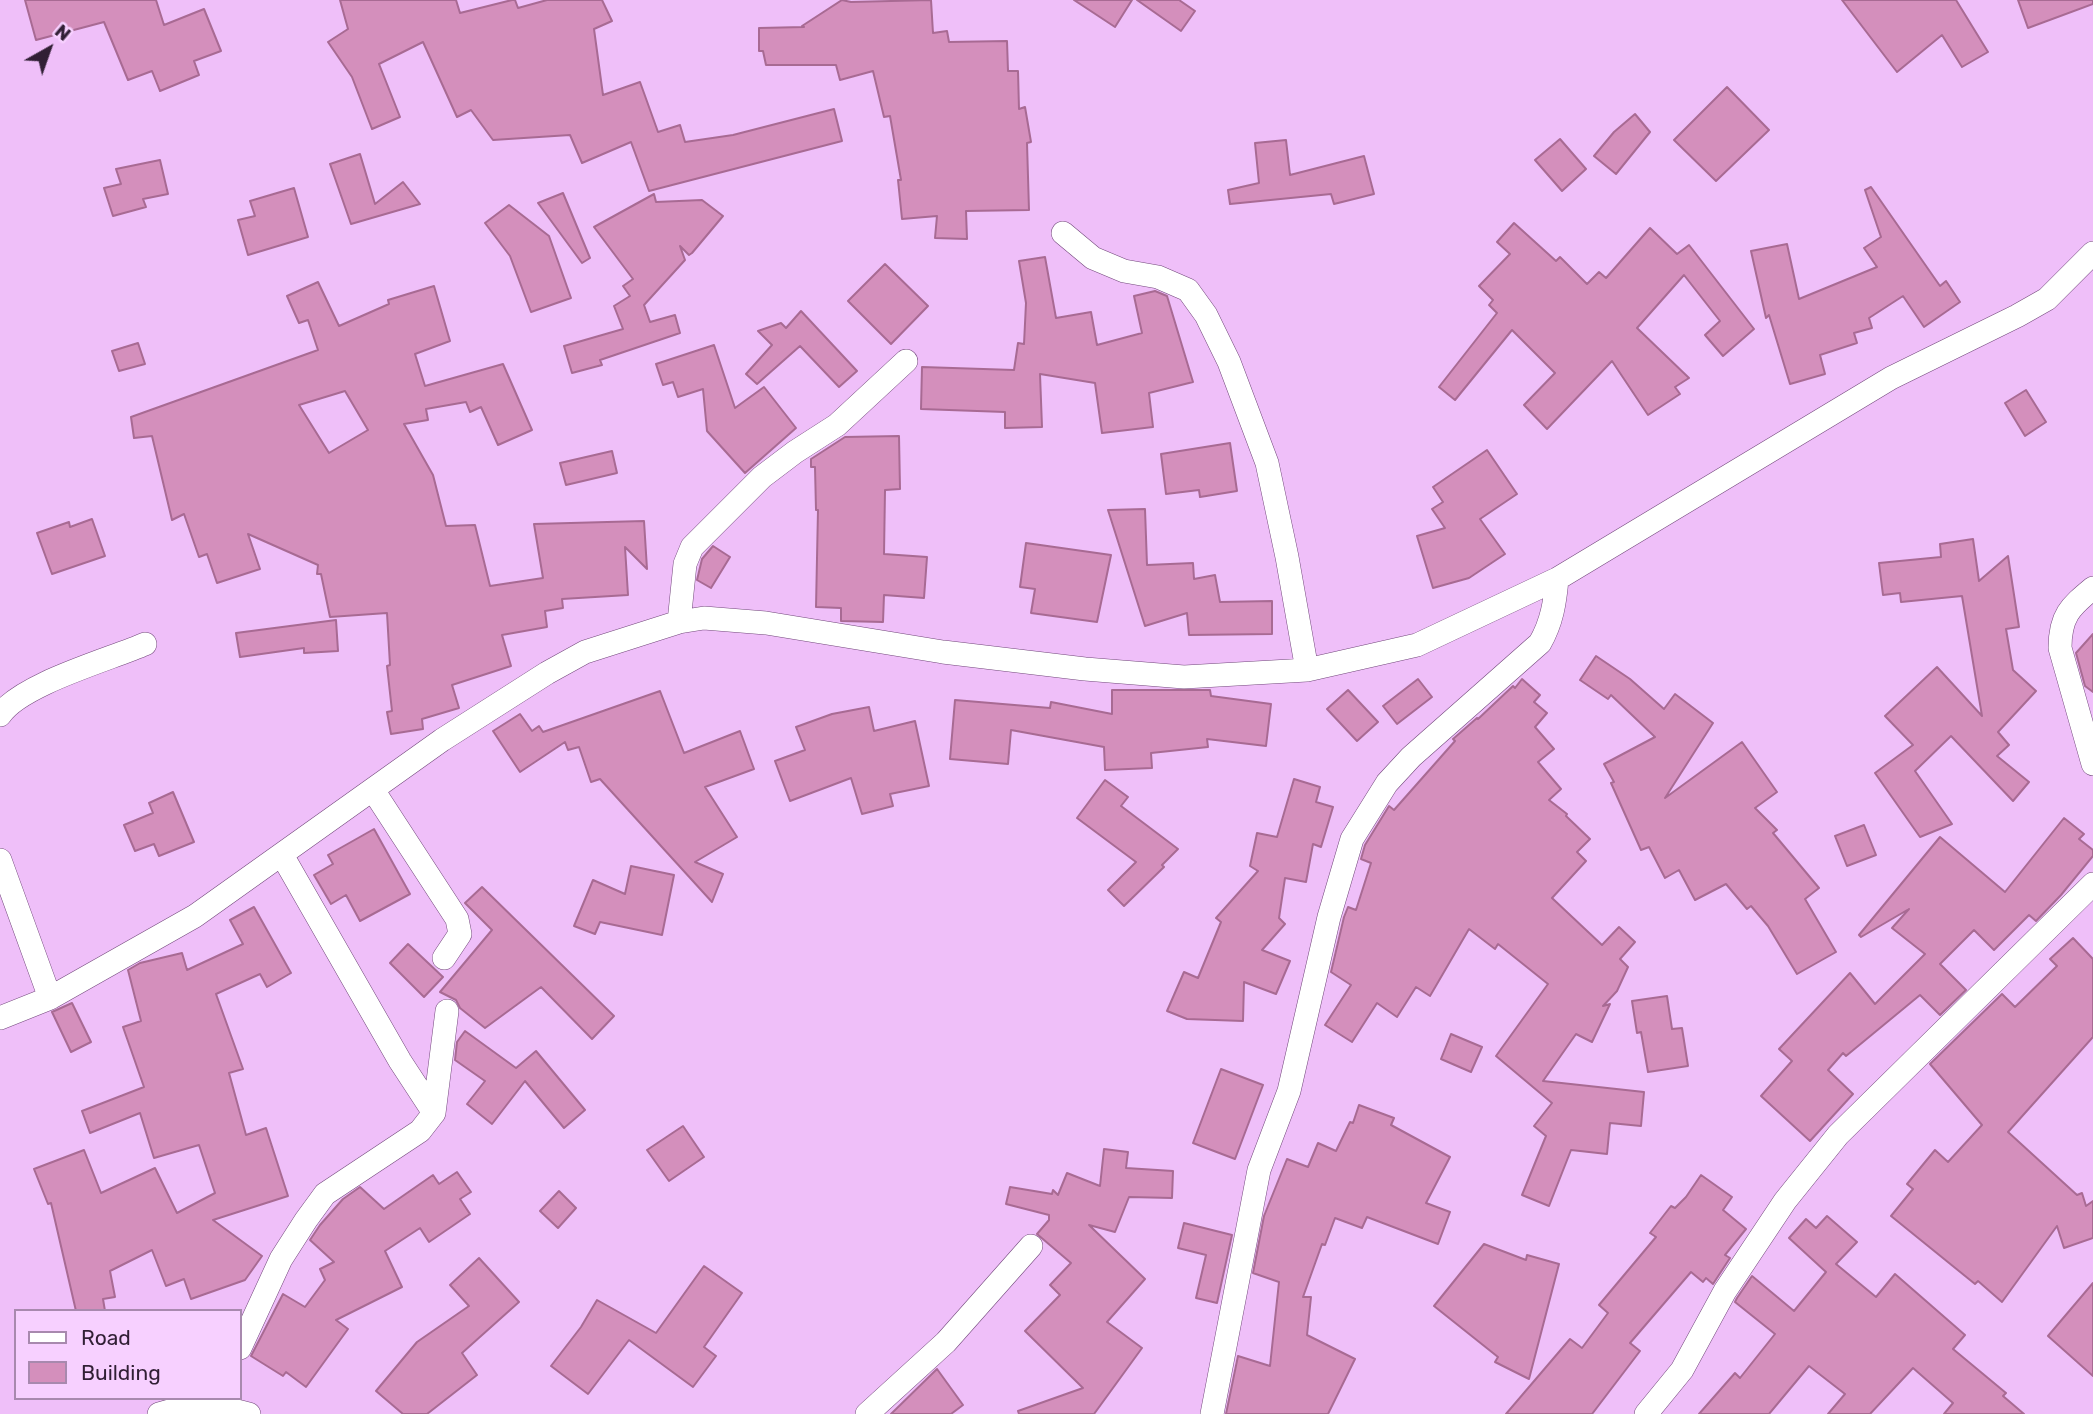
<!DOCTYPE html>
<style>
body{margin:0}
#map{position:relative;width:2093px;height:1414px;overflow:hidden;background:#efbff9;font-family:Rubik,sans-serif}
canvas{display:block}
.legend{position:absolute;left:14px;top:1309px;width:228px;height:91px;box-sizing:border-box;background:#f7d0ff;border:2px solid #a889ae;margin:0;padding:9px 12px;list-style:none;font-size:21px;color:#311f35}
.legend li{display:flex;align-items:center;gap:14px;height:35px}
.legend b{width:35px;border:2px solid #a889ae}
.north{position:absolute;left:14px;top:14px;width:70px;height:70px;-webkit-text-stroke:5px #f7d0ff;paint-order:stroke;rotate:40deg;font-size:19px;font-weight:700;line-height:28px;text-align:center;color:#311f35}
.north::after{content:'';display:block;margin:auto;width:24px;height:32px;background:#311f35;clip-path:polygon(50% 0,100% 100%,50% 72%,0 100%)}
</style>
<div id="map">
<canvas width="2093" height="1414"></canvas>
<ul class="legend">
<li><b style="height:9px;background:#fff"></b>Road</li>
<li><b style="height:19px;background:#d48fbc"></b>Building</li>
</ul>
<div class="north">N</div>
</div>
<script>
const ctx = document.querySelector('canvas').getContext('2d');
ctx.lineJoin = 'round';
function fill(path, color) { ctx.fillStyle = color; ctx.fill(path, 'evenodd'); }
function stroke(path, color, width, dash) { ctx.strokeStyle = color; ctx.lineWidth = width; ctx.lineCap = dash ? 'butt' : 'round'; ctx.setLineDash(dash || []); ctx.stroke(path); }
const building = new Path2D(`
 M25,0H156L164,25L204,9L221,51L194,61L199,75L160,91L152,71L128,80L104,22L36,40Z
 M340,0H456L460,13L512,0H515L518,8L547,0H602L612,21L594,29L603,95L640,82L658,132L680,125L685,142L733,135L834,109L842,141L649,191L631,142L582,163L570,135L493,140L471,110L457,117L423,42L379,64L400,117L372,129L352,77L328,42L348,29Z
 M842,0L851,2L931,0L933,33L947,31L949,42L1007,41L1008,71H1018L1019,109L1025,107L1031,142L1027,143L1029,210L966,211L967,239L935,238L937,216L902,219L898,180H901L890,116L884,117L873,71L840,80L836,65H766L763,51H759V28L804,27L802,26Z
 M1074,0H1132L1115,27Z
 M1137,0H1179L1195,11L1181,31Z
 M1842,0H1956L1988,52L1962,67L1942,35L1897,72Z
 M2018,0H2093V4L2028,28Z
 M1727,87L1769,130L1716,181L1674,140Z
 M1635,114L1650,132L1616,174L1594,156L1614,132Z
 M1560,139L1586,169L1562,191L1535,160Z
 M1286,140L1290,175L1364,156L1374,194L1334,204L1331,194L1230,204L1228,190L1259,183L1255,143Z
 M360,154L375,204L403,182L420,204L351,224L330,164Z
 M160,160L168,194L143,199L146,207L113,216L104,188L121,184L116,169Z
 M1871,187L1940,286L1946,281L1960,302L1924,327L1903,296L1869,318L1872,328L1854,333L1857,343L1820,355L1825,374L1790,384L1769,315L1766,318L1751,251L1787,244L1799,299L1877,267L1864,248L1881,237L1865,190Z
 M294,188L308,237L248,255L238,220L255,216L250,201Z
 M563,193L590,258L582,263L538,203Z
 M654,194L656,202L702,200L723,216L692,253L689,255L680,246L685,260L644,305L650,322L675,315L680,333L600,360L602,365L572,373L564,346L623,329L614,306L630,296L623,286L633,279L594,227Z
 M509,205L549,236L571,298L531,312L510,256L485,223Z
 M1514,223L1556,261L1560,257L1587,284L1599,272L1606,278L1650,228L1677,254L1689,245L1754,329L1723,356L1705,335L1720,321L1684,275L1637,328L1689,378L1675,387L1680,394L1648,415L1612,361L1547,429L1524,405L1555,373L1512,330L1455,400L1439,387L1497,313L1489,305L1493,300L1479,286L1510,254L1497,242Z
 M1045,257L1056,318L1091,312L1097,345L1142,333L1134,296L1155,291L1167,296L1193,382L1149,393L1153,427L1102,433L1095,383L1040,374L1042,427L1005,428V412L921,409L922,367L1014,370L1018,343L1024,344L1026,303L1019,261Z
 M885,264L928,306L891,344L848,301Z
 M318,282L339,326L389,304L388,300L434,286L450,341L415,354L425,386L503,364L532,430L498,445L481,407L470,412L466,402L426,409L428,420L404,424L433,475L446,526L475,525L490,586L543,578L534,524L644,521L647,569L625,547L628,595L562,599L563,608L545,611L547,627L502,635L511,666L452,685L459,708L422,719L423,729L391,734L387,712L392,711L387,666L390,665L387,613L330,617L321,574H317L318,565L248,534L260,569L217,583L207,554L199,557L184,514L172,520L152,436L134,438L131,417L318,350L308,320L299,323L287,296ZM345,391L368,430L329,453L299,405Z
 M801,311L857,371L839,387L800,346L757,384L746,374L772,345L758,331L781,323L786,328Z
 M138,343L145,364L119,371L112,351Z
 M714,345L735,408L764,387L796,428L745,473L707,431L703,389L678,397L673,382L663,385L656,364Z
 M2026,390L2046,422L2025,436L2005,403Z
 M899,436L900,489L885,490L884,554L927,557L924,598L884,595L883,622L841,621V608L816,607L818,510H816L815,467H811V459L845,437Z
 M1230,443L1237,491L1200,497L1199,490L1166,494L1161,454Z
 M1487,450L1517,494L1480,519L1505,554L1469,578L1433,588L1417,536L1445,528L1432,509L1443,502L1433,487Z
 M612,451L617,473L566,485L560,463Z
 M1145,509L1147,565L1193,563L1194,579L1215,575L1220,602L1272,601V634L1189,635L1187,613L1145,626L1108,510Z
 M92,519L105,556L52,574L37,533L69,522L70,527Z
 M1973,539L1979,581L2008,556L2019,627L2006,629L2013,670L2036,691L1998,732L2009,745L1997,756L2029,782L2013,801L1951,736L1915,771L1952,824L1920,837L1875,773L1913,745L1885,716L1937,667L1982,716L1962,596L1901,602L1900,593L1883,595L1879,563L1941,557L1940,544Z
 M1026,543L1111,555L1097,622L1031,613L1035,589L1020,587Z
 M713,546L730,557L711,588L697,580L702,559Z
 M336,620L338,651L304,653V648L240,657L236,633Z
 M2093,634V692L2085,686L2076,653Z
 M1596,656L1630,679L1664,709L1675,694L1713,723L1665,798L1742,742L1777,792L1755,808L1777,830L1773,833L1819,888L1805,899L1836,952L1797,974L1768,926L1751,906L1747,909L1726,884L1695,900L1679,870L1665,878L1649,847L1641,850L1611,783L1614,782L1604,764L1655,737L1611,695L1608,699L1580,680Z
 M1418,679L1432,697L1397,724L1383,706Z
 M1522,679L1540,695L1534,702L1547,713L1535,727L1554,749L1538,762L1561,789L1549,800L1567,814L1566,816L1590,839L1577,852L1586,861L1552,898L1602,945L1619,927L1635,942L1620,959L1628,967L1617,991L1603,1006L1610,1004L1592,1042L1576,1034L1543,1081L1644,1092L1641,1126L1610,1123L1607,1154L1571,1150L1549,1206L1522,1195L1546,1136L1534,1126L1552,1103L1496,1056L1548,984L1498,944L1495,949L1469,929L1430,996L1416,987L1397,1017L1377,1003L1352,1042L1325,1025L1351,985L1331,972L1344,917L1348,907L1356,910L1371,863L1361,859L1365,845L1389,806L1394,810L1455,741L1453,739L1477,718L1478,719L1513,686L1515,688Z
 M1112,690H1210L1211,696L1271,704L1266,746L1207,739L1208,747L1151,753L1152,768L1105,770L1104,747L1011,730L1008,764L950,759L955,700L1050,708L1051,702L1112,714Z
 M1348,690L1378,722L1357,741L1327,709Z
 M660,691L684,753L740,731L754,769L705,787L737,837L695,862L723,874L712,902L600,779L591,782L579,747L568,750L565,742L520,772L493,731L520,714L532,731L539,726L543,732Z
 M869,707L874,731L915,721L929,786L890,794L893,806L862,814L851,778L790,801L775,761L805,750L796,727L832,714Z
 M1294,779L1320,787L1316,802L1333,807L1321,847L1313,844L1306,882L1285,878L1279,918L1285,924L1262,950L1290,961L1276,994L1244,982L1243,1021L1187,1019L1167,1011L1184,972L1198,978L1221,922L1216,918L1258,871L1250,866L1257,833L1277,837Z
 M1105,780L1128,797L1121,806L1178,849L1162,865L1164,867L1124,906L1108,890L1136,862L1077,818Z
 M173,792L194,842L159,856L154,844L135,851L124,825L153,813L149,803Z
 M2064,818L2084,834L2079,839L2093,850V856L2061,895L2036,921L2029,915L1994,950L1974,930L1940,964L1966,990L1940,1015L1920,995L1846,1056L1843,1053L1828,1070L1853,1094L1810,1141L1761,1096L1792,1061L1779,1049L1850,973L1875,1004L1925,954L1892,928L1909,909L1861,937L1859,935L1940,837L2005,892Z
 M1864,825L1876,855L1847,866L1835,836Z
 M374,829L410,894L360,921L346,895L331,904L314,875L333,864L328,855Z
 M631,866L674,875L662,935L600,922L595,934L574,926L593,880L625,894Z
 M482,887L614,1016L592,1039L541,987L485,1028L460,1008L456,1000L440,992L492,930L465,903Z
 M254,907L291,973L267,987L260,974L216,994L243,1069L229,1073L246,1135L266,1128L288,1196L213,1220L262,1256L245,1280L191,1299L184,1279L166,1286L152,1250L110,1271L115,1297L103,1299L105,1311H76L51,1203L48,1204L34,1169L84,1150L101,1193L155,1168L177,1213L215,1193L199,1145L154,1158L140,1113L90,1133L82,1111L144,1087L123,1027L141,1021L128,970L140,963L182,953L187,970L243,944L230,920Z
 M2073,938L2093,959V1037L2008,1132L2077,1195L2082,1193L2086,1206L2093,1201V1238L2064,1248L2057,1226L2002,1302L1978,1281L1975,1284L1891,1216L1913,1189L1907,1184L1935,1150L1948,1162L1982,1125L1930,1064L2002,994L2015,1007L2057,966L2050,959Z
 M408,944L443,977L424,997L390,963Z
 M1667,996L1672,1029L1682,1028L1688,1066L1648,1072L1641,1032L1637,1033L1632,1001Z
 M72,1003L91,1042L71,1052L52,1012Z
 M465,1031L516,1068L536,1051L585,1110L564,1128L525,1081L492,1124L467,1104L485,1081L455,1060L457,1042Z
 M1451,1034L1482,1047L1471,1072L1441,1059Z
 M1221,1069L1263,1085L1235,1159L1193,1143Z
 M1359,1105L1394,1118L1391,1125L1450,1157L1426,1203L1450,1212L1438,1244L1367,1217L1362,1228L1335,1218L1325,1245L1322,1244L1303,1297H1311L1307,1335L1355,1359L1328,1414H1226L1238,1356L1270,1366L1279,1282L1253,1273L1264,1216L1287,1159L1308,1167L1318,1143L1336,1151L1350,1122L1353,1123Z
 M683,1126L704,1157L669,1181L647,1150Z
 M1104,1149L1128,1152L1126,1168L1173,1171L1172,1198L1129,1197L1115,1232L1089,1225L1145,1279L1107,1322L1142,1348L1094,1414H1019L1018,1411L1083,1388L1025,1331L1060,1295L1050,1285L1071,1263L1037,1234L1049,1220V1215L1006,1204L1010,1187L1052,1194L1053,1190L1058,1195L1067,1173L1100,1186Z
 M457,1172L471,1192L460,1199L470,1214L429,1242L420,1228L385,1251L402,1287L336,1320L348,1329L306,1387L286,1372L283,1376L251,1356L283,1294L305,1307L325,1280L320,1269L334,1262L310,1240L320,1225L343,1199L360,1187L384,1209L433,1175L439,1184Z
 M1701,1175L1732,1197L1723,1210L1746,1229L1725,1255L1730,1258L1713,1284L1706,1278L1703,1282L1691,1272L1630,1343L1640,1351L1592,1414H1506L1570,1339L1582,1348L1608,1313L1599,1305L1656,1237L1650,1233L1671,1206L1675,1208L1686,1197Z
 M559,1191L576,1208L558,1228L540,1211Z
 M1827,1216L1857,1242L1836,1264L1876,1297L1895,1274L1965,1335L1953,1349L2006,1393L2003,1396L2024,1414H1944L1953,1403L1913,1368L1870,1414H1828L1845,1394L1809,1366L1769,1414H1699L1735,1373L1740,1378L1775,1334L1735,1302L1737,1298L1752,1276L1794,1311L1826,1272L1789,1238L1806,1219L1816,1228Z
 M1184,1223L1232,1235L1217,1303L1196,1298L1206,1255L1178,1248Z
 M1484,1244L1526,1260L1527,1255L1559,1264L1529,1379L1495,1362L1498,1357L1434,1306Z
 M479,1258L519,1302L462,1353L477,1375L427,1414H403L376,1391L417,1342L469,1306L450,1285Z
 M704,1266L742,1293L704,1347L716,1356L693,1387L629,1340L588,1394L551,1366L581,1327L597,1300L656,1333Z
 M2093,1283V1376L2048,1336Z
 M937,1369L963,1405L951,1414H891Z`);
fill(building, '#d48fbc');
stroke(building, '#a86a93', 2);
const minor = new Path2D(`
 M1063,233L1093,258L1124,271L1158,277L1188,290L1206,315L1229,362L1267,463L1287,557L1307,670
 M2093,588C2070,607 2060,616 2060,648L2093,764
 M679,622L685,564L692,547L762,477L795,452L837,425L906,361
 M0,715C21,684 108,660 145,644
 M373,790L457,919L460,934L444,958
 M282,855L400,1061L434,1113
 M0,860L50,998
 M0,1018L50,998L195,916L442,740L547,673L585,652L679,622L704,618L766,623L943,652L1085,669L1184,677L1307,670L1417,645L1557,579L1891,378L2017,316L2047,299L2093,253
 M240,1348L281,1259L306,1220L325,1194L420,1131L434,1113L447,1011
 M159,1414C197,1402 211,1404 249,1414
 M867,1414L946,1342L1031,1246
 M1212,1414L1259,1170L1289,1091L1329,917L1352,839L1387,783L1411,757L1540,643C1552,622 1555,602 1557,579
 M1646,1414L1682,1370L1725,1291L1785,1201L1838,1135L2093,884`);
stroke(minor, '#72487b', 24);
stroke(minor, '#fff', 23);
</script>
